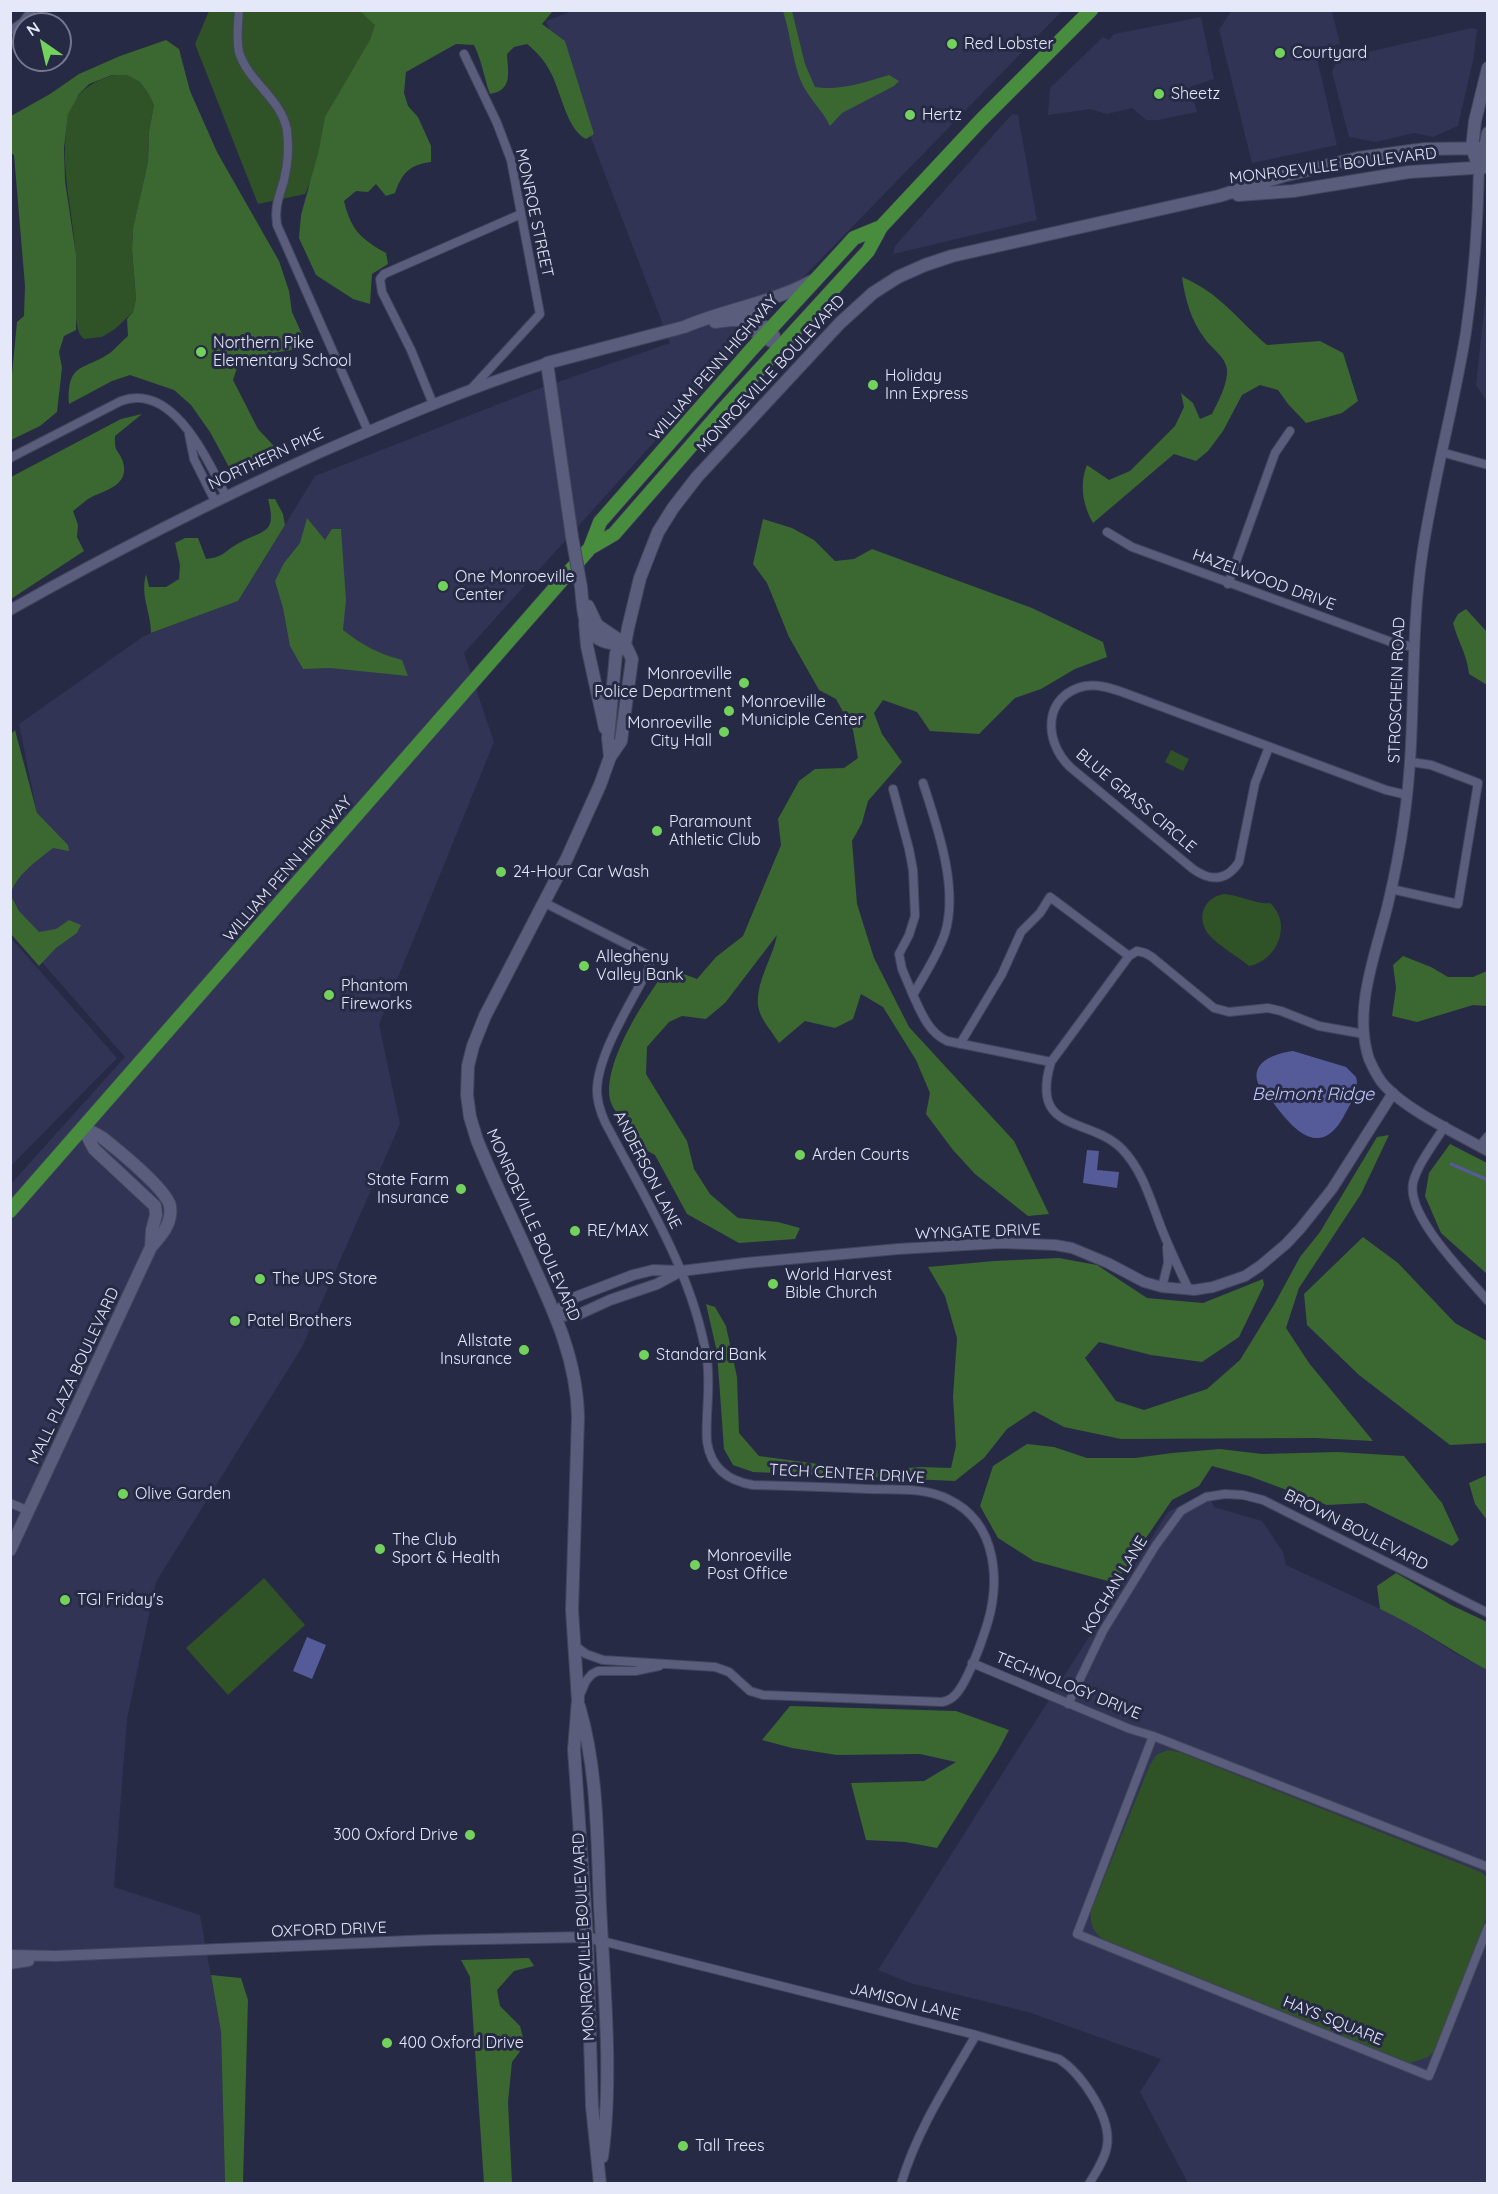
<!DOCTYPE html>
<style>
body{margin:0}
#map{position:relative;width:1498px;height:2194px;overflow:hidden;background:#272a45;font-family:Quicksand,sans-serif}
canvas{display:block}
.frame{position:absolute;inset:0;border:12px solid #e5e8f9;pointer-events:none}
.north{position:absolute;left:12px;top:12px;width:60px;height:60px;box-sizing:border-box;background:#272a45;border:2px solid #73768d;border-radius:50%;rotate:326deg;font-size:16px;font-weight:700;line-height:24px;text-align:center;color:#e5e8f9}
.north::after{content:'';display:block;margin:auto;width:21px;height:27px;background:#73d25c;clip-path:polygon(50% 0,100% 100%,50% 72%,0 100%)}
</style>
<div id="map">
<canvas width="1498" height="2194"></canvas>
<div class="frame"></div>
<div class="north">N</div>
</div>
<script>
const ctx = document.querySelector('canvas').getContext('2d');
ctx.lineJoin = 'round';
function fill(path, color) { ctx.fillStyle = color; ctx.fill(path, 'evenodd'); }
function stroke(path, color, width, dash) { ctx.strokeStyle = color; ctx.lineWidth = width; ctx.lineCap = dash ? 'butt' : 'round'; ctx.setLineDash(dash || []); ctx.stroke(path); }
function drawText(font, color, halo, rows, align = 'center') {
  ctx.font = font + ' Quicksand,sans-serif'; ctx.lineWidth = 6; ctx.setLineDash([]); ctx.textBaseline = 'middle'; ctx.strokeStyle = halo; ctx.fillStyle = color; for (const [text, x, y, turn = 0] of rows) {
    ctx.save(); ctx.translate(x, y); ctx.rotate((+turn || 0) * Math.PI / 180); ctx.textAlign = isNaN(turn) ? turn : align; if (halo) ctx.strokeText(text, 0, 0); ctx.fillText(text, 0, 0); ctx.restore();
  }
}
fill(new Path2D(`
 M575,10L1062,11L788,293L464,653L494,742L379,1024L400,1124L302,1347L156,1582L127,1719L114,1887L200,1915L221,2032L225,2183H11L10,1185L125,1057L11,927V830L39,823L19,724L144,636L238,601L315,476L532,391L670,343L546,21Z
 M1231,11H1332L1340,44L1315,50L1337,145L1252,163L1219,30Z
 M1201,17L1214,79L1190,87L1197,112L1158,120H1146L1132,108L1107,114L1090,109L1048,115L1050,88L1103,37L1109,40L1114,34Z
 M1471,28L1477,29L1474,56L1458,126L1433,137L1414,133L1376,142L1349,137L1332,72L1338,59Z
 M1012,114L1018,115L1037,220L893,254L895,246Z
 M1487,282L1488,402H1487L1476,385Z
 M10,937L117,1058L11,1166H10Z
 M1207,1491L1214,1507L1262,1521L1283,1552L1286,1565L1398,1617L1457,1654L1487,1670V2183H1188L1140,2092L1161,2059L1028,2012L910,1983L878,1970L1168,1512Z`), '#313454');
fill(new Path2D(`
 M209,11H369L383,21L305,194L258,204L195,44Z
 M114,75H128L140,82L148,93L154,105L149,131L148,162L133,228L132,249L136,299L133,312L115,329L102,337L84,339C71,330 76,281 76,264C75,220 61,177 66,132C67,127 66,120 68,114C75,92 93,81 114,75Z
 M1171,750L1189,759L1183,771L1165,762Z
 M1224,894C1239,895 1258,905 1270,903C1293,924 1277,961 1249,966C1237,956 1222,948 1211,937C1195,920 1202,898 1224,894Z
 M264,1578L305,1625L228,1695L186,1648Z
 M1168,1750L1179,1752L1481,1872L1487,1877V1916L1435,2050L1428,2057L1410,2063L1103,1939C1093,1932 1090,1924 1091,1911L1149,1767L1156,1755Z`), '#2f5327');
fill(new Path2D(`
 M360,11H553L542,24L565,41L594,134L586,139C567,130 561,92 551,73C545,61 538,53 527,44L514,47L507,54C508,73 513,90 490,94C484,78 482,61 474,45L456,44L406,72L404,93L408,106L418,117L431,146V162C409,165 402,173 395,193L386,196L376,184L368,192L356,191L344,201C351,230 361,239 386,253L388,264L372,274L370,304L353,299L316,275L299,238L301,215L319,150L325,117L370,40L375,25Z
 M783,11H792L805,64L815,87C840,91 865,82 889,75L899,81L894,86L842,113L830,126C822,109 807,97 800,79C792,57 790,33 783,11Z
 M166,40L179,49L190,91L217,152L279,261L289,291L292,312L306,343C294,353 279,350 265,355C256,358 248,363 238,365L233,380L258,429L273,445L277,457C258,471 251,475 229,467L210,432L191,405L174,390L130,375L112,381L69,404C67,362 83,371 110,353C116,348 122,341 128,336L127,319L133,312L136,299L132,249L133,228L148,162L149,131L154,105L148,93L140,82L127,75H112L89,84L79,94L68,114L64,148L65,181L76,255V330L64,336L59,352L62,368L57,412L40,426L11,440V384L17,322L24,316L25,286L14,155L11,153V116L50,94L79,74L120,56Z
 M1182,277C1220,293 1237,319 1267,345L1320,341L1343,353L1358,401L1342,413L1306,423L1288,404L1278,390L1260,385L1242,395L1223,431L1208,451L1196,461L1174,454L1093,523C1083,505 1079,485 1087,465L1109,480L1130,471L1175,426L1184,407L1181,393L1193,403L1200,419L1212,414C1218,402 1228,384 1227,369C1225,356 1212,349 1205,339C1191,321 1185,299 1182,277Z
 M142,414L115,436C114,454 119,449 123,462C130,487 103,490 88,499C83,503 78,507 73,511L78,525L77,537L84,551L11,599V477L121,419Z
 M268,499H275L283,514L285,525L238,601L151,633C151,611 140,598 146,574L149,587H166L179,579L180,565L175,543L185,538H198L206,559C225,557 224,551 239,543C265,529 277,534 268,499Z
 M307,518L325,540L332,529H341L346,600L343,630C362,645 379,654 402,660L408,676L330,668L303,669L290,646L283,608L275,581L284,563L300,543Z
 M763,519L792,528L814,540L835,561L854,559L872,549L1032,608L1103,642L1107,657L1075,669L1041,689L1015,698L979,734L930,731L917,712L883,700L874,713L882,734L902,762L868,801L862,823L852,841L857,904L874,958L909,1027L1014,1141L1049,1214L1028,1216L975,1174L953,1150L926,1114L930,1093L916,1060L883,1007L861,994L853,1019L835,1028L805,1021L779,1043C773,1033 762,1021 759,1010C753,986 773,958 777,935L725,1003L706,1019L682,1016L669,1022L647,1047L646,1074L687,1141L694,1169L710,1194L738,1218L778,1222L800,1228L795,1239L739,1243L687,1214L655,1155L630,1141C629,1137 629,1132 628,1128C625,1119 615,1113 612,1105C597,1070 647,995 668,968L697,979L716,957L743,936L781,845L778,819L799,781L815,769L844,768L858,758L853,730L836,699L819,690L789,637L767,583L753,564Z
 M1466,609L1487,632V685L1469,674C1467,654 1458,642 1453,623L1458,614Z
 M15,730L37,813L68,845L69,851L53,848C38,860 17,874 11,893L10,735Z
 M11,896L19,911L39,932L56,929L69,920L81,925L77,933L56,948L39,966L11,934Z
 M1403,956L1431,967L1448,977H1473L1487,971V1006L1473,1005L1417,1022L1392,1016L1396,988L1393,965Z
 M1389,1135L1361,1194L1299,1288L1286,1328L1309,1363L1373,1441L1316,1438L1121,1439L1064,1427L1034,1411L1007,1429L984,1458L955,1481L753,1472L733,1465L724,1449L717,1352L706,1304L715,1307L726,1326L737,1377L739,1433L759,1456L870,1471L921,1467L951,1468L956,1446L953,1397L957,1338L945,1296L928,1267L994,1261L1059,1258L1097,1265L1147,1298L1203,1303L1263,1279L1264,1285L1239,1337L1202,1362L1151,1355L1099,1342L1085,1358L1116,1401L1144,1410L1207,1389L1240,1360L1275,1303L1300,1257L1320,1232L1377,1137Z
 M1450,1144L1487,1163V1274L1441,1233L1425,1196L1429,1173Z
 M1363,1237L1398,1263L1455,1323L1487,1341V1443L1450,1445L1359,1375L1307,1325L1304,1294Z
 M1027,1444L1054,1447L1087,1458H1135L1172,1453L1220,1449L1262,1454L1338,1452L1404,1456L1442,1503L1459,1540L1452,1546L1365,1503L1327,1505L1249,1476L1212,1466L1199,1486L1172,1500L1115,1583L1034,1561L998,1538L980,1506L993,1466Z
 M1487,1475V1520L1475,1504L1469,1483Z
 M1396,1573L1451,1605L1487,1622V1670C1451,1651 1417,1626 1380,1609L1377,1586Z
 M790,1706L956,1711L1009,1730L998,1751L937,1848L905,1842L866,1840L851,1783L924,1781L956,1762L920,1754L837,1755L792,1748L762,1740Z
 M529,1958L534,1966L514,1971L497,1990L500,2006L520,2026L525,2045L512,2062L508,2102L512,2183H484L470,1977L461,1960Z
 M211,1975L241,1978L248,2000L243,2183H225L221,2032Z`), '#3b6730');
fill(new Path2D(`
 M1293,1051L1346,1067L1356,1077C1360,1091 1350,1104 1344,1116C1321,1158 1295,1132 1275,1105C1270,1098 1262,1091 1258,1083C1250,1061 1277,1053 1293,1051Z
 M1087,1150L1099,1151L1097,1170L1119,1172L1117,1188L1083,1183Z
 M307,1637L326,1645L312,1679L293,1671Z`), '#555b98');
stroke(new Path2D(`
 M1451,1164L1488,1180`), '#555b98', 3);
const minor = new Path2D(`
 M239,10C238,24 236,38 239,52C248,82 281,98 287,130C289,147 288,164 284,180C279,197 274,208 277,225L368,431
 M10,31L23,22L32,10
 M464,54L497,123L511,160L540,314L472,388
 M433,404L411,350L382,292L380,279L384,274L521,214
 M189,434L194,459L215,501
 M1441,452L1488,465
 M10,458L121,401C173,382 207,459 226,496
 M1107,532L1132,547L1394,643L1414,647
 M1228,584L1275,453L1290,431
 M1269,747L1255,783L1239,862C1226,882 1210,881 1193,869L1070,767C1043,741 1043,695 1085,686C1098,684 1110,688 1122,692L1386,790L1407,795
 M923,783C937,826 959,888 945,933C938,955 924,975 913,995C921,1012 928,1032 947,1041L1051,1062
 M893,789L909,849L913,870L915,916L909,935L899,954L902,969L913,995
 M1391,889L1458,904L1478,783L1431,765L1411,762
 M545,903L646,954L650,960L649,968C632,1001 597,1055 597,1091C597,1102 601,1113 605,1122C645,1198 694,1275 707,1360C711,1388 705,1415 707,1442C711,1468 728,1481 753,1485C791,1486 829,1487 867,1489C894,1490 924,1487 948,1499C999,1523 1001,1585 985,1631C980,1647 967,1681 957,1693C953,1698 948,1701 942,1702L763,1695L750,1691L729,1672L715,1667L603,1660L586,1654L574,1645
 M960,1044L1002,974L1021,932L1040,913L1050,897L1129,956
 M1445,1126C1435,1142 1417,1165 1413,1183C1406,1216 1467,1276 1488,1301
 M1479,1147L1488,1136
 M1162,1287L1168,1263L1167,1247
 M1189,1290C1179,1269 1169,1248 1161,1227C1150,1199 1143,1171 1122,1149C1089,1116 1029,1134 1051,1062L1129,956L1137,951L1145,953L1152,957L1214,1008L1229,1012L1268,1008L1281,1011L1319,1026L1364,1034
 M10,1503L29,1511
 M972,1663L1130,1729L1153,1736L1488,1867
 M579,1697L586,1681L592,1674L598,1671H635L659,1666
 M1068,1704L1103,1631L1156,1545L1181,1511L1206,1497L1225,1494L1243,1495L1263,1500L1488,1613
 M1153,1736L1077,1934L1429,2076L1488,1927
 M602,1941L976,2035L1059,2059C1082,2074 1112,2118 1107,2146C1105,2159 1096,2172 1089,2184
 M901,2184C917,2130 948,2083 976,2035`);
const tertiary = new Path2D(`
 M1479,168C1478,223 1474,278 1466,332C1454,407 1433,480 1422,556C1409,643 1417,732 1404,820C1400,849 1394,879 1387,908C1375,955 1353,1011 1369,1059C1373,1068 1378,1079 1385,1086C1408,1111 1458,1134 1488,1151
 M10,610C111,553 213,501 319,453C394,420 469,388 547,363
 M555,1315L568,1300L633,1275L653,1270L681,1271L746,1263L898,1249L1001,1243L1055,1245L1072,1248L1108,1263L1144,1282L1162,1287L1194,1290L1213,1287L1245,1276L1260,1266L1286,1244L1300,1229L1332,1189L1393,1093
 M555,1315L575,1316L610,1300L657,1284L681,1271
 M10,1955L56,1956L432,1940L587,1937L602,1941
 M10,1964L29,1961`);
const secondary = new Path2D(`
 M1483,156L1488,133
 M1479,168L1472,148L1475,121L1488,68
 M1238,195L1293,191L1409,172L1488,167
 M737,309L753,316L774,336
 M715,322L731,320H740L763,337L781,346
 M572,537L547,363L684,327C726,309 772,303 812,281
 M581,587C584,621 584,645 625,644
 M588,606L597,625L625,644
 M585,623L587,646L605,728
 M610,757L608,738L616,653L625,644
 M83,1128L94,1149L155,1206L156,1215L152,1230L151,1247
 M10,1550L151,1247C161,1236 173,1223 170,1206C167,1190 119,1151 104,1139C98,1134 90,1131 83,1128
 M579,1706C598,1770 597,1840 600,1906C604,1985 613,2079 602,2157
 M600,2184L592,2106L587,1937L574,1749L578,1700L572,1610L578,1417C577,1361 555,1313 532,1263C514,1222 494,1182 477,1140L470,1117L467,1095L468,1066L473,1046L485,1016L567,858L600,785L610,757L621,741L632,659L625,644L628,628L640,578L658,532L673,508L697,477L840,323L873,293L898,277L925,265L952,256L1219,196L1283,176L1358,158L1425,149L1488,148`);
const trunk = new Path2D(`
 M590,548L600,522L751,350L844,249L854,238L881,227
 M10,1211L590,548L614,534L718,415L868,251L881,227L981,120L1091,10`);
stroke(minor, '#44455c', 10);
stroke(tertiary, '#44455c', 12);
stroke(secondary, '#44455c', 14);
stroke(trunk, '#44455c', 15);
stroke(minor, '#5a5e7c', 8);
stroke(tertiary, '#5a5e7c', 10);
stroke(secondary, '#5a5e7c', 12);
stroke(trunk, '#488c3e', 14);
const secondaryBridge = new Path2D(`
 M572,537L581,587`);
stroke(secondaryBridge, '#44455c', 14, []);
stroke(secondaryBridge, '#5a5e7c', 12);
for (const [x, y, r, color] of [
 [952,44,6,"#73d25c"],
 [1280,53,6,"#73d25c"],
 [1159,94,6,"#73d25c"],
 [910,115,6,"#73d25c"],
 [201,352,6,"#73d25c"],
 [873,385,6,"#73d25c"],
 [443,586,6,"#73d25c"],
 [744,683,6,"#73d25c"],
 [729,711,6,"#73d25c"],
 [724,732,6,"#73d25c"],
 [657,831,6,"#73d25c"],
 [501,872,6,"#73d25c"],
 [584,966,6,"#73d25c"],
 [329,995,6,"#73d25c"],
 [800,1155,6,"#73d25c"],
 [461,1189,6,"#73d25c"],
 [575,1231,6,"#73d25c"],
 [260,1279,6,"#73d25c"],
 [773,1284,6,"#73d25c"],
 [235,1321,6,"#73d25c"],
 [524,1350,6,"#73d25c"],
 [644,1355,6,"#73d25c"],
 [123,1494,6,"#73d25c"],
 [380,1549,6,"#73d25c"],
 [695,1565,6,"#73d25c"],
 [65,1600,6,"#73d25c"],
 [470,1835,6,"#73d25c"],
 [387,2043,6,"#73d25c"],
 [683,2146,6,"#73d25c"]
]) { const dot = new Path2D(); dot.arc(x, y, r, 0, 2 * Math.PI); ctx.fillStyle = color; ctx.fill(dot); stroke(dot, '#272a45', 2); }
drawText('16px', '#e5e8f9', '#272a45', [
 ["Red Lobster",964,44],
 ["Courtyard",1292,53],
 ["Sheetz",1171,94],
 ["Hertz",922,115],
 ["Northern Pike",213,343],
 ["Elementary School",213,361],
 ["Holiday",885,376],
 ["Inn Express",885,394],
 ["One Monroeville",455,577],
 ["Center",455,595],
 ["Monroeville",732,674,"right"],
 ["Police Department",732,692,"right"],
 ["Monroeville",741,702],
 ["Municiple Center",741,720],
 ["Monroeville",712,723,"right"],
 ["City Hall",712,741,"right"],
 ["Paramount",669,822],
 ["Athletic Club",669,840],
 ["24-Hour Car Wash",513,872],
 ["Allegheny",596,957],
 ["Valley Bank",596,975],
 ["Phantom",341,986],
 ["Fireworks",341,1004],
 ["Arden Courts",812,1155],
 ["State Farm",449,1180,"right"],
 ["Insurance",449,1198,"right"],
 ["RE/MAX",587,1231],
 ["World Harvest",785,1275],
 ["Bible Church",785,1293],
 ["The UPS Store",272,1279],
 ["Patel Brothers",247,1321],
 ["Allstate",512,1341,"right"],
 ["Insurance",512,1359,"right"],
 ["Standard Bank",656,1355],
 ["Olive Garden",135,1494],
 ["The Club",392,1540],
 ["Sport & Health",392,1558],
 ["Monroeville",707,1556],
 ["Post Office",707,1574],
 ["TGI Friday's",77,1600],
 ["300 Oxford Drive",458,1835,"right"],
 ["400 Oxford Drive",399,2043],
 ["Tall Trees",695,2146]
], 'left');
drawText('16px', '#e5e8f9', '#272a45', [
 ["MONROEVILLE BOULEVARD",1333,166,-7],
 ["MONROE STREET",534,213,78],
 ["WILLIAM PENN HIGHWAY",714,368,-49],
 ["MONROEVILLE BOULEVARD",771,374,-47],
 ["NORTHERN PIKE",266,459,-25],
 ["HAZELWOOD DRIVE",1264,580,20],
 ["STROSCHEIN ROAD",1397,690,-88],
 ["BLUE GRASS CIRCLE",1136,801,40],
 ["WILLIAM PENN HIGHWAY",288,869,-49],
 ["ANDERSON LANE",647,1170,63],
 ["MONROEVILLE BOULEVARD",533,1225,66],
 ["WYNGATE DRIVE",978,1232,-2],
 ["MALL PLAZA BOULEVARD",74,1376,-65],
 ["TECH CENTER DRIVE",847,1474,3],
 ["BROWN BOULEVARD",1356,1530,27],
 ["KOCHAN LANE",1115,1585,-59],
 ["TECHNOLOGY DRIVE",1068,1686,22],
 ["OXFORD DRIVE",329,1930,-2],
 ["MONROEVILLE BOULEVARD",584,1937,-93],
 ["JAMISON LANE",905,2002,14],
 ["HAYS SQUARE",1333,2021,22]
]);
drawText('italic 18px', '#bec6fc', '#272a45', [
 ["Belmont Ridge",1313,1095]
]);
</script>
